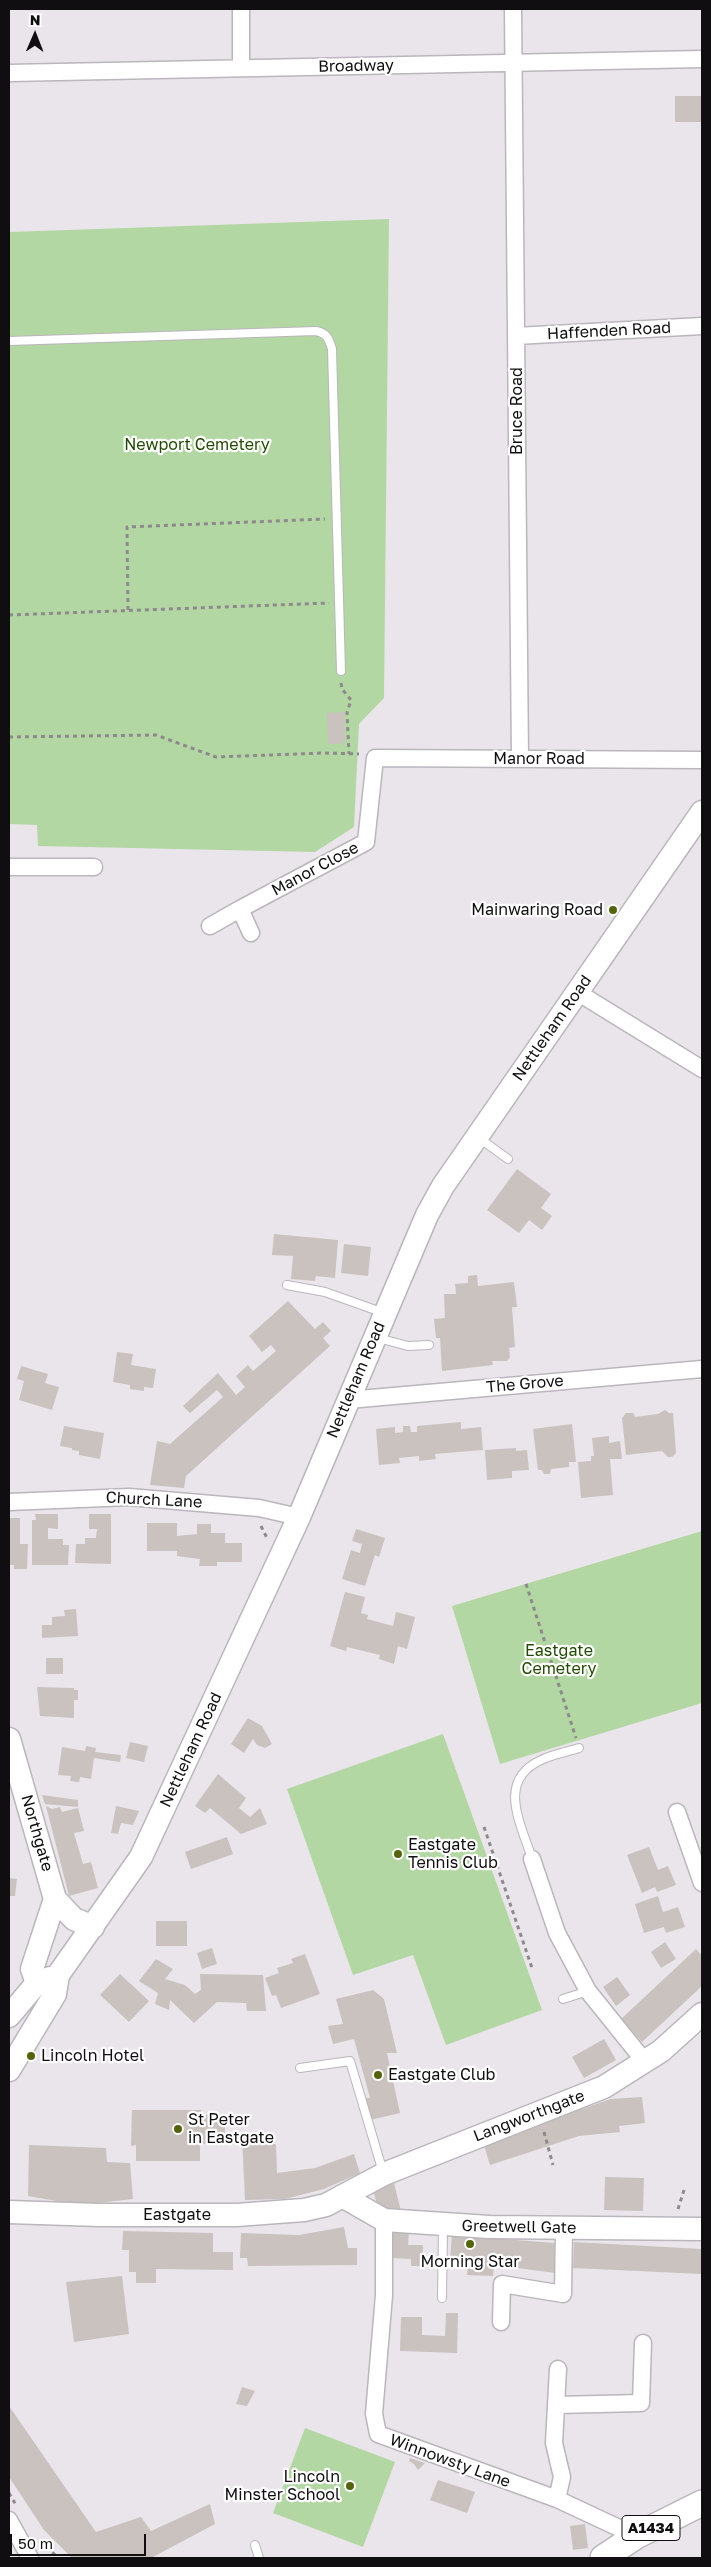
<!DOCTYPE html>
<style>
body{margin:0}
#map{position:relative;width:711px;height:2567px;overflow:hidden;background:#eae5eb;font-family:"Golos Text",sans-serif}
canvas{display:block}
.frame{position:absolute;inset:0;border:10px solid #100e10;pointer-events:none}
.north{position:absolute;left:10px;top:10px;width:50px;height:50px;-webkit-text-stroke:4px #fff;paint-order:stroke;rotate:1deg;font-size:14px;font-weight:700;line-height:20px;text-align:center;color:#100e10}
.north::after{content:'';display:block;margin:auto;width:18px;height:22px;background:#100e10;clip-path:polygon(50% 0,100% 100%,50% 72%,0 100%)}
.scale{position:absolute;left:10px;top:2534px;width:136px;height:22px;box-sizing:border-box;border:2px solid #100e10;border-top:0;padding-left:6px;font-size:15px;line-height:18px;white-space:nowrap;color:#100e10;-webkit-text-stroke:4px #fff;paint-order:stroke}
</style>
<div id="map">
<canvas width="711" height="2567"></canvas>
<div class="frame"></div>
<div class="north">N</div>
<div class="scale">50 m</div>
</div>
<script>
const ctx = document.querySelector('canvas').getContext('2d');
ctx.lineJoin = 'round';
function fill(path, color) { ctx.fillStyle = color; ctx.fill(path, 'evenodd'); }
function stroke(path, color, width, dash) { ctx.strokeStyle = color; ctx.lineWidth = width; ctx.lineCap = dash ? 'butt' : 'round'; ctx.setLineDash(dash || []); ctx.stroke(path); }
function drawText(font, color, halo, rows, align = 'center') {
  ctx.font = font + ' "Golos Text",sans-serif'; ctx.lineWidth = 4.5; ctx.setLineDash([]); ctx.textBaseline = 'middle'; ctx.strokeStyle = halo; ctx.fillStyle = color; for (const [text, x, y, turn = 0] of rows) {
    ctx.save(); ctx.translate(x, y); ctx.rotate((+turn || 0) * Math.PI / 180); ctx.textAlign = isNaN(turn) ? turn : align; if (halo) ctx.strokeText(text, 0, 0); ctx.fillText(text, 0, 0); ctx.restore();
  }
}
fill(new Path2D(`
 M389,219L384,698L359,724L354,827L315,852L38,846L37,825L9,824V232Z
 M702,1531V1703L500,1764L452,1606Z
 M443,1734L542,2010L446,2045L413,1955L353,1975L287,1789Z
 M305,2428L395,2462L363,2547L273,2513Z`), '#b3d7a3');
fill(new Path2D(`
 M675,96H702V122H675Z
 M344,712L345,743L328,744L327,713Z
 M517,1169L551,1194L541,1208L552,1216L542,1230L529,1220L519,1233L487,1210Z
 M274,1234L338,1240L335,1278L316,1276L315,1281L291,1279L293,1256L272,1255Z
 M344,1244L371,1247L368,1276L341,1273Z
 M477,1275L478,1286L514,1282L517,1307H512L515,1347L509,1348L510,1357L507,1361H492L493,1365L442,1371L440,1338H436L434,1319L445,1318L444,1294H456L455,1284L468,1283V1276Z
 M288,1301L315,1329L323,1322L331,1331L323,1338L330,1346L186,1476L184,1488L150,1485L157,1441L170,1444L223,1397L217,1390L190,1413L183,1406L218,1373L236,1395L245,1387L236,1376L248,1365L253,1371L276,1351L271,1345L262,1352L249,1336Z
 M117,1352L133,1354L131,1365L156,1369L153,1388L144,1387V1391L130,1389V1385L113,1382Z
 M21,1366L48,1374L45,1383L59,1387L52,1410L19,1400L24,1381L17,1379Z
 M665,1410L669,1413H673L676,1453L672,1457H668L662,1451L626,1455L622,1418L626,1413H633L635,1417L658,1414Z
 M461,1422V1429L481,1427L483,1450L435,1454L436,1459L419,1461V1456L399,1458L400,1463L379,1465L376,1429L395,1427V1433L403,1432V1426H410L411,1432H417V1426Z
 M572,1424L576,1462H569V1467L551,1469L550,1474H544L542,1470H538L533,1429Z
 M64,1426L104,1433L100,1459L79,1455V1451L72,1450V1448L60,1446Z
 M609,1436V1443L620,1441L622,1459H610L613,1495L581,1498L578,1462L591,1461V1456H594L592,1438Z
 M516,1448V1451L527,1450L529,1470L512,1471V1478L487,1480L485,1450Z
 M35,1514H58V1529L48,1528V1539H63V1545H69L68,1565H32V1520H36Z
 M89,1514H111V1564L75,1563L76,1544H85V1538H96L97,1529H89Z
 M9,1518H20V1544H28L27,1569H14V1565H9Z
 M147,1523H177V1536L197,1534V1524H211V1533H225V1543H242V1562H217V1566H199L200,1559L177,1556V1551H147Z
 M356,1529L385,1538L379,1557L375,1555L365,1586L342,1579L351,1550L360,1553L362,1544L352,1541Z
 M345,1592L365,1597L361,1613L368,1615L367,1619L393,1626L396,1612L415,1617L407,1649L398,1646L394,1664L379,1659L380,1655L347,1647L346,1651L330,1646Z
 M76,1609L78,1636L42,1638V1625H52V1617L65,1616L64,1610Z
 M46,1658H63V1674H46Z
 M37,1687L74,1688V1690H78V1700H74V1718L40,1716Z
 M248,1718L262,1726L272,1744L265,1748L257,1745L253,1739L244,1753L231,1744Z
 M130,1742L148,1746L144,1762L126,1758Z
 M86,1746L96,1748L95,1752L121,1755L120,1762L94,1758L91,1779L80,1777L79,1782L70,1781L71,1776L58,1775L62,1747L85,1751Z
 M218,1774L246,1798L239,1808L250,1817L260,1808L267,1824L241,1834L210,1808L205,1813L195,1806Z
 M42,1795L78,1800V1807L45,1804Z
 M46,1806L52,1809L60,1807L62,1812L78,1808L84,1831L74,1833L83,1864L91,1862L98,1888L69,1896Z
 M116,1806L139,1811L133,1825L121,1823L118,1834L111,1833Z
 M227,1837L233,1854L191,1869L185,1852Z
 M649,1847L658,1870L668,1866L676,1885L657,1892L655,1887L642,1893L627,1855Z
 M9,1878L17,1879L15,1896H9Z
 M658,1896L663,1912L678,1907L685,1927L666,1933L664,1927L644,1933L635,1904Z
 M156,1921H187V1946H156Z
 M665,1942L676,1959L661,1968L651,1952Z
 M212,1948L217,1964L202,1969L197,1953Z
 M696,1949L702,1956V1986L642,2042L621,2019Z
 M305,1954L320,1994L281,2008L276,1995L272,1996L265,1978L279,1973L277,1968L293,1963L291,1959Z
 M156,1959L173,1969L165,1979L185,1985L195,1994L201,1990L200,1974L263,1975L266,2011H247L246,2003L217,2002L194,2023L170,2000L169,2010L155,2004L158,1993L139,1981Z
 M120,1974L149,2001L129,2022L100,1995Z
 M617,1977L630,1995L616,2006L603,1987Z
 M373,1990L384,1999L397,2053H387L400,2113L370,2120L364,2098H370L354,2039L333,2044L328,2026L343,2024L336,1999Z
 M604,2039L616,2060L584,2078L572,2057Z
 M642,2097L645,2123L619,2126L620,2132L579,2136L490,2165L483,2142L611,2099Z
 M132,2110H201V2115L225,2114V2143L200,2144V2161H136V2145L131,2146Z
 M265,2136L276,2145L277,2173L315,2168L354,2154L360,2173L324,2189L285,2199L245,2200L242,2137Z
 M29,2145L106,2148L107,2162L130,2163L133,2199L79,2205L28,2196Z
 M605,2177L644,2178L643,2211L604,2210Z
 M393,2179L401,2211L378,2209L372,2185Z
 M344,2227L348,2248H357V2265L248,2266L247,2258H240L241,2233L299,2235Z
 M392,2230L409,2231L408,2245H423L422,2266H411V2259L391,2258Z
 M123,2231L213,2233V2252H233V2270L156,2269V2283H136V2272H129V2250H122Z
 M452,2235L554,2243L555,2273L495,2265V2248L493,2276L467,2275L468,2261L450,2260Z
 M574,2242L702,2249V2274L573,2268Z
 M122,2276L129,2334L74,2342L66,2282Z
 M446,2313H458L457,2353L400,2351L401,2317H422V2335L445,2336Z
 M242,2387L255,2391L247,2406L236,2404Z
 M9,2406L96,2532L141,2517L151,2531L210,2504L215,2524L151,2558H72L44,2530L9,2477Z
 M410,2458L425,2463L418,2470L414,2464L409,2461Z
 M438,2480L475,2492L467,2513L430,2500Z
 M585,2524L588,2548L573,2550L570,2526Z`), '#c9c2bf');
const lane = new Path2D(`
 M9,341L316,331C327,333 329,339 332,349L341,671
 M479,1138L508,1159
 M287,1285L325,1292L384,1313
 M378,1338L408,1346L429,1345
 M532,1859C521,1823 496,1781 541,1760C553,1754 567,1752 579,1748
 M563,1999L588,1991
 M300,2068L350,2061L383,2172
 M442,2298L443,2227
 M255,2545L259,2558`);
const street = new Path2D(`
 M241,9V68
 M513,9L520,759
 M9,73L702,59
 M516,336L702,326
 M9,867H94
 M210,926L240,909
 M251,933L240,909L366,842L375,758L702,760
 M577,992L702,1069
 M348,1400L702,1369
 M9,1502L129,1497L259,1508L299,1517
 M677,1812L702,1883
 M532,1859L557,1933L588,1991L645,2062
 M384,2220V2295L374,2414L378,2434L557,2499L636,2536
 M501,2322L502,2284L563,2294L564,2228
 M556,2405L641,2403L643,2343
 M557,2499L562,2477L554,2443L558,2369
 M9,2520L30,2558`);
const secondary = new Path2D(`
 M9,1739L55,1899L74,1919L93,1927
 M37,1983L32,1969L55,1899
 M9,2016L37,1983L50,1978
 M9,2070L55,1994L58,1975L141,1857L299,1517L427,1215L443,1186L702,812
 M342,2196L384,2220L489,2227L702,2229
 M9,2212L99,2215H237L304,2210L326,2205L384,2174L604,2087L661,2051L702,2014`);
const primary = new Path2D(`
 M603,2558L636,2536L702,2503`);
stroke(lane, '#bab6bc', 10);
stroke(street, '#bab6bc', 19);
stroke(secondary, '#bab6bc', 25);
stroke(primary, '#bab6bc', 28);
stroke(new Path2D(`
 M128,610L127,527L325,519
 M9,615L329,603
 M341,683L342,689L351,700L347,713L349,754
 M9,737L156,735L216,757L324,753L359,754
 M261,1526L267,1538
 M526,1584L576,1738
 M484,1827L533,1971
 M544,2132L553,2165
 M678,2209L685,2187
 M9,2493L16,2505
 M41,2541L58,2558`), '#8d898d', 3, [4, 4]);
stroke(lane, '#fff', 8);
stroke(street, '#fff', 16);
stroke(secondary, '#fff', 22);
stroke(primary, '#fff', 25);
for (const [x, y, r, color] of [
 [613,910,5,"#53640b"],
 [398,1854,5,"#53640b"],
 [31,2056,5,"#53640b"],
 [378,2075,5,"#53640b"],
 [178,2129,5,"#53640b"],
 [470,2244,5,"#53640b"],
 [350,2486,5,"#53640b"]
]) { const dot = new Path2D(); dot.arc(x, y, r, 0, 2 * Math.PI); ctx.fillStyle = color; ctx.fill(dot); stroke(dot, '#fff', 2); }
for (const [x, y, w] of [
 [651,2528,58]
]) { const box = new Path2D(); box.roundRect(x - w / 2, y - 12.5, w, 25, 4); ctx.fillStyle = '#fff'; ctx.fill(box); stroke(box, '#100e10', 1); }
drawText('bold 15px', '#100e10', null, [
 ["A1434",651,2528]
]);
drawText('16px', '#100e10', '#fff', [
 ["Broadway",356,66,-1],
 ["Haffenden Road",609,331,-3],
 ["Bruce Road",517,411,-90],
 ["Manor Road",539,759],
 ["Manor Close",315,869,-28],
 ["Nettleham Road",552,1028,-55],
 ["Nettleham Road",356,1380,-67],
 ["The Grove",525,1384,-5],
 ["Church Lane",154,1500,3],
 ["Nettleham Road",191,1750,-65],
 ["Northgate",37,1833,74],
 ["Langworthgate",529,2116,-21],
 ["Eastgate",177,2215],
 ["Greetwell Gate",519,2227,1],
 ["Winnowsty Lane",450,2461,20]
]);
drawText('16px', '#224b02', '#fff', [
 ["Newport Cemetery",197,445],
 ["Eastgate",559,1651],
 ["Cemetery",559,1669]
]);
drawText('16px', '#100e10', '#fff', [
 ["Mainwaring Road",603,910,"right"],
 ["Eastgate",408,1845],
 ["Tennis Club",408,1863],
 ["Lincoln Hotel",41,2056],
 ["Eastgate Club",388,2075],
 ["St Peter",188,2120],
 ["in Eastgate",188,2138],
 ["Morning Star",470,2262,"center"],
 ["Lincoln",340,2477,"right"],
 ["Minster School",340,2495,"right"]
], 'left');
</script>
